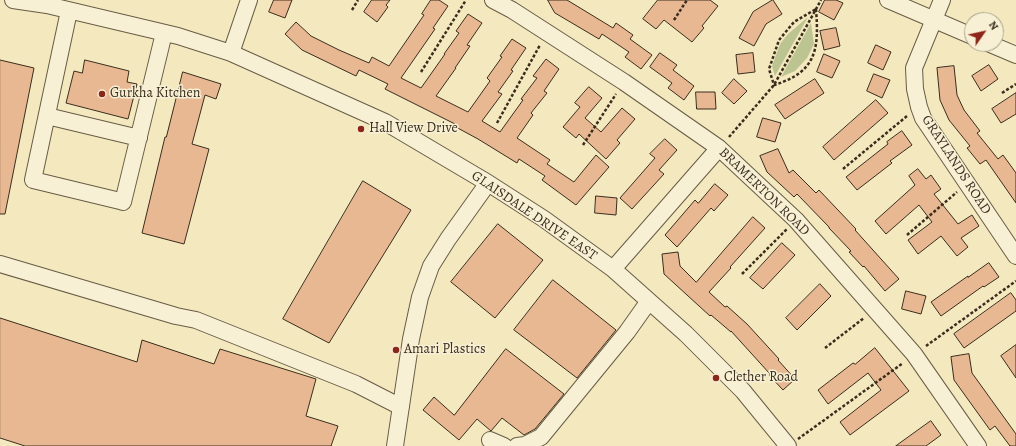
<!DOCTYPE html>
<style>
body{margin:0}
#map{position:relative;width:1016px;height:446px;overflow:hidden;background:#f3e8be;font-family:Alegreya,serif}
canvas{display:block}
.north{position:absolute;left:964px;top:12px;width:40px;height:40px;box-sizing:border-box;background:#f7f0d5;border:1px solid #aba28b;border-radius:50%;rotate:56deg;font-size:11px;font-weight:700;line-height:16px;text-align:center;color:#3a2d1d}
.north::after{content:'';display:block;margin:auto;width:14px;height:18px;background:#8f2418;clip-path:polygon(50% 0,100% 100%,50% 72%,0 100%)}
</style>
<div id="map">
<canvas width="1016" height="446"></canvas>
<div class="north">N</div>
</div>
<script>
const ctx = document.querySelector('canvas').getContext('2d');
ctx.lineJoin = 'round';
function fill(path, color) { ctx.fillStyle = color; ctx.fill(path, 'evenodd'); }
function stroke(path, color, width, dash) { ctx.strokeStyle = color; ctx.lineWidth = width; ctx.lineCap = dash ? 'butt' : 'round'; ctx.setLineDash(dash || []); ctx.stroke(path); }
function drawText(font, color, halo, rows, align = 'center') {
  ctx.font = font + ' Alegreya,serif'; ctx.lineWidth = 3; ctx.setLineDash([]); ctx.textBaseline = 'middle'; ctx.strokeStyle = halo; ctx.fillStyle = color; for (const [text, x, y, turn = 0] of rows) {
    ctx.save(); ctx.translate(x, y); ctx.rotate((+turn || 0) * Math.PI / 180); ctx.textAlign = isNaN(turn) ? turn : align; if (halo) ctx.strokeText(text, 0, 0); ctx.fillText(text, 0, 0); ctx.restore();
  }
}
fill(new Path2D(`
 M808,17L775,76L772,66L780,44L788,34Z
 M811,23L814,44L807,58L795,71L781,77Z`), '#bcc591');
const building = new Path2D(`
 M274,0H292L285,18L269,12Z
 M372,0H390L386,5L388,7L377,22L364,12Z
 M431,0H439L448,6L433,28L435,29L401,78L421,88L445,54H444L459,33L456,31L468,14L482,23L467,45L470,46L455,68H456L436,96L468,112L490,81L487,78L502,57L500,56L512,39L526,48L511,70L513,71L498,92L502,94L482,121L500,132L523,100L521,99L537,78L533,76L546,59L559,69L544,91L547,93L531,113L533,115L517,138L550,160L547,164L574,182L596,155L609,167L576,205L542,180L545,176L519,159L517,163L478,139L454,126L455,124L385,89L388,84L359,70L356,76L302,50L285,34L296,22L311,36L339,50L369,63L372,57L389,66L424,15L422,14Z
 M548,0H567L613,28L616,23L633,35L630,39L652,55L641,69L625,57L629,52L602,34L599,39L555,13Z
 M658,0H710L718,6L702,26L704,28L692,42L664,20L656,29L643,19Z
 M773,0L782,14L766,24L754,46L739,38L753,12Z
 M825,0H836L843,3L834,20L819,12Z
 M836,28L840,46L824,50L820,31Z
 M876,45L891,52L883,70L868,63Z
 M660,53L677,65L673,70L694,86L684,100L668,88L672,83L650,67Z
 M753,53L755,72L738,74L736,55Z
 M824,54L840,61L832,78L817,72Z
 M0,60L34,68L5,214H0Z
 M85,60L129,71L127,82L137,84L128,119L66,103L74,71L82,73Z
 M989,65L998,79L981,91L972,76Z
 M954,66L957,95L964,110L980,131L977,133L998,159L1003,155L1016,173V203L986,160L980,164L967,148L970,146L949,120L940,100L937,68Z
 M183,72L221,84L216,99L205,95L192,144L209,149L184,244L142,233L165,137H166Z
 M874,74L890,80L882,98L867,91Z
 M734,79L747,91L734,104L722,93Z
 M815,79L824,93L785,119L775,105Z
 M589,87L602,98L585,118L601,132L622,108L635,119L617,140L620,143L606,159L579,134L576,138L563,127L580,107L575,103Z
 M696,92H715L716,109H697Z
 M1016,93V114L1001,123L992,109Z
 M876,100L888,113L834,160L823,147Z
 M763,118L781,123L775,142L757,137Z
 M902,131L912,145L890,161L892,163L857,190L846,177L888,144L887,142Z
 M665,139L677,150L659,170L664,174L632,209L620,198L655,158L650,154Z
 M778,149L789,173L793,170L816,193L819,190L856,229L855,230L899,279L885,291L864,266L863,267L849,252L851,251L829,228V227L797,194L794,197L767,172L760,156Z
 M918,169L926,179L931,175L941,189L934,194L958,224L972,215L979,226L961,238L968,247L957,256L941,236L918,254L908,240L932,222L919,205L886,234L875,221L915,185L909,176Z
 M363,181L411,210L329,343L283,319Z
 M715,184L728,195L714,211L711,208L677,247L665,235L695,200L698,203Z
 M596,196L617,198L616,215L595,213Z
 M753,217L765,228L730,267L731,268L709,292L725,307L727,306L747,324L779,359L778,360L795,379L783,390L769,375L770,374L731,331V332L711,315L710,316L664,274L662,254L678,252L680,266L696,282Z
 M498,224L543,260L495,318L451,282Z
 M782,243L795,255L763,289L750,278Z
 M989,263L999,277L984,287L983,286L941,316L931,302L968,276V277Z
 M553,280L616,330L577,378L514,330Z
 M820,284L831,296L797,330L786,318Z
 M906,291L926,296L921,314L902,309Z
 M1011,293L1016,300V311L964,348L954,334Z
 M0,318L137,362L142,340L214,364L220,349L316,379L306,416L338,426L331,446H25L0,438Z
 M1016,345V378L1001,356Z
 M875,348L909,391L850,435L840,422L881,390L868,373L828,404L818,390L853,363L855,364Z
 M506,349L564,394L535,429L524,435L502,418L491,431L477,419L459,440L423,410L434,397L454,415Z
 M969,354L972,373L1016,434V446H1010L995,426L990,430L954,380L951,357Z
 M931,421L941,435L926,446H896Z`);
fill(building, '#e8b892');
stroke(building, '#3a2d1d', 1);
const minor = new Path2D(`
 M13,0L47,5L178,36L231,53L385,122L488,183L544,219L613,269L686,334L743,391L788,446
 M493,0L512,10L624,82L719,148L796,220L914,354L978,446
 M888,0L972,36
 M942,0L914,68L915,89L919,107L923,118L1016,256
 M69,11L33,180L120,201L123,202L164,33
 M990,44L1016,55
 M231,53L249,0
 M47,116L139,138
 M0,264L176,316L196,320L356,384L401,407
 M613,269L719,148
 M490,440L504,446
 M395,446L411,339L420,297L431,266L448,239L488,183
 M517,446L525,445L541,437L627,332L649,301`);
stroke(minor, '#685c45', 18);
stroke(new Path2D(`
 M816,9C819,49 817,72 774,85L769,69L779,40L794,22Z
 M352,10L358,0
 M674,20L687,0
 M421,72L466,0
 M1002,93L1016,84
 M497,123L540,45
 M729,137L774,85L821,0
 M583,145L616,94
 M843,169L907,116
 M907,235L957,192
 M742,274L787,229
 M926,346L1016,281
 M825,348L864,318
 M798,439L903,363`), '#3a2d1d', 2.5, [3, 2]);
stroke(minor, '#f7f0d5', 16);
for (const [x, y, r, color] of [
 [102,94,4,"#8f2418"],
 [361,129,4,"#8f2418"],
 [396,350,4,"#8f2418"],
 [716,378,4,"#8f2418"]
]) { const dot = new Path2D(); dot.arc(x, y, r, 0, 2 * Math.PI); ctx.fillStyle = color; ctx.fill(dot); stroke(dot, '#f7f0d5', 1.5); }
drawText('14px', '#3a2d1d', '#f7f0d5', [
 ["Gurkha Kitchen",110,94],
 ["Hall View Drive",369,129],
 ["Amari Plastics",404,350],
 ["Clether Road",724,378]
], 'left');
drawText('14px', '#3a2d1d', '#f7f0d5', [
 ["GRAYLANDS ROAD",956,165,57],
 ["BRAMERTON ROAD",764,192,44],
 ["GLAISDALE DRIVE EAST",534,216,34]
]);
</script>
